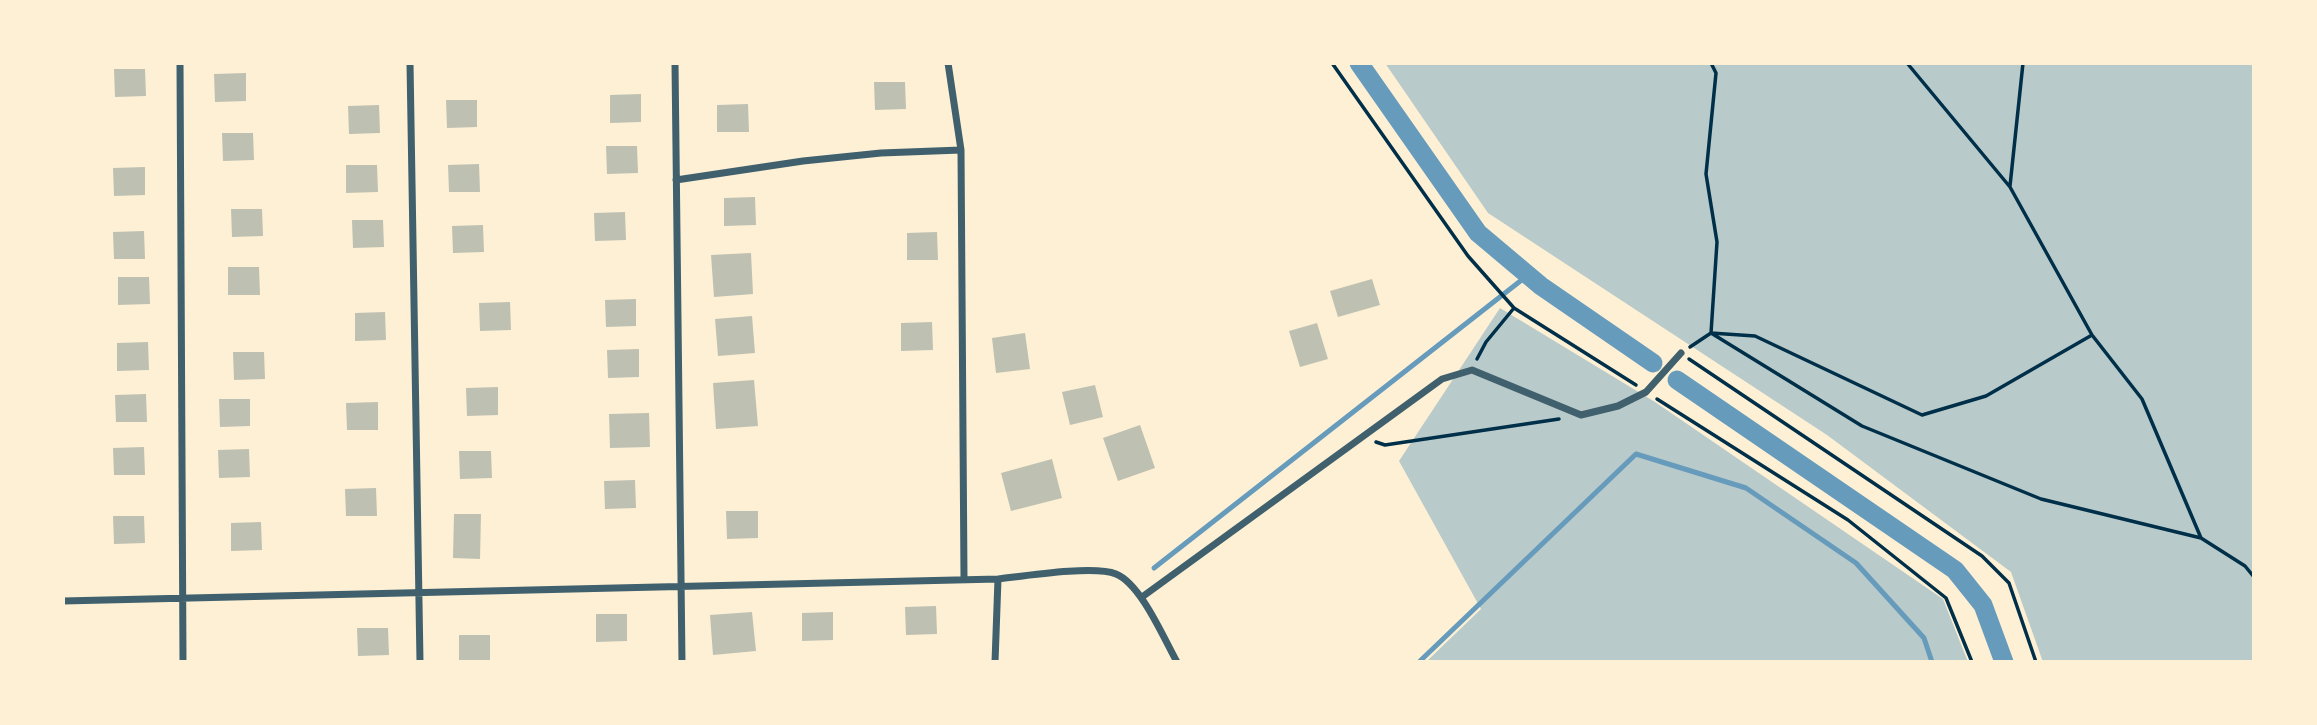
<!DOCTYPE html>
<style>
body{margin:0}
#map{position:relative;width:2317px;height:725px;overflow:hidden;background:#fdf0d5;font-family:"Alegreya Sans",sans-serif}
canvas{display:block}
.frame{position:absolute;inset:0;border:65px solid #fdf0d5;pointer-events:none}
</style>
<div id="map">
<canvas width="2317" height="725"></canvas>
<div class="frame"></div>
</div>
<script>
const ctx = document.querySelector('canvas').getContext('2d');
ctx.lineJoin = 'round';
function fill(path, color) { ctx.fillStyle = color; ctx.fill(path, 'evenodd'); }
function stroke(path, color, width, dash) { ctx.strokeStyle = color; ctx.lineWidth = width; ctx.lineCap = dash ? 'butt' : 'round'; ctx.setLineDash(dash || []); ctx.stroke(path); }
fill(new Path2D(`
 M1385,63H2254V662H2043L2011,572L1827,435L1488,213Z
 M1500,308L1655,402L1943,599L1968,662H1426L1481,609L1399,461Z`), '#b9caca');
stroke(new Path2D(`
 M1154,568L1528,275
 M1419,662L1636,454L1746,488L1856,563L1924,638L1932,662`), '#669bbc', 5);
stroke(new Path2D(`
 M1359,63L1478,233L1541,286L1653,363
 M1677,380L1955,570L1983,605L2004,662`), '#669bbc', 19);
fill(new Path2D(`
 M114,69H145L146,96L115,97Z
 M246,73V101L215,102L214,74Z
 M874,82H905L906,109L875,110Z
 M641,94V122L610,123V95Z
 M446,100H477V127L447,128Z
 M748,104L749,132H717V105Z
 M379,105L380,133L349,134L348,106Z
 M222,133H253L254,160L223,161Z
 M606,146H637L638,173L607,174Z
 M479,164L480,192H449L448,165Z
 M346,165H377L378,192L346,193Z
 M145,167V195L114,196L113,168Z
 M755,197L756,225L724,226V198Z
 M231,209H262L263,236L232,237Z
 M625,212L626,240L595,241L594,213Z
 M352,220H383L384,247L353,248Z
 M483,225L484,252L453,253L452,226Z
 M144,231L145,259H114L113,232Z
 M937,232L938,260H907V233Z
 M751,253L753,294L714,297L711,255Z
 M228,267H259L260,295H228Z
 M118,277H149L150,304L118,305Z
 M1372,279L1380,305L1338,317L1330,291Z
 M636,299V326L606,327L605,300Z
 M510,302L511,330L480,331L479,303Z
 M385,312L386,340L355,341V313Z
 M752,316L755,353L718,356L715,319Z
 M932,322L933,350L901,351V323Z
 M1317,323L1328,359L1300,367L1289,331Z
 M1025,333L1030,369L996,373L992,338Z
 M148,342L149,370L117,371V343Z
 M639,349V377L608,378L607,350Z
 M233,352H264L265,379L234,380Z
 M754,380L758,426L716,429L713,383Z
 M1095,385L1103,417L1070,425L1062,392Z
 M498,387V415L467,416L466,388Z
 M146,394L147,422H116L115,395Z
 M219,399H250V426L220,427Z
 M378,402V430H347L346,403Z
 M649,413L650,447L610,448L609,414Z
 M1140,425L1155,468L1118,481L1103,438Z
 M144,447L145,475H114L113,448Z
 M249,449L250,477L219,478L218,450Z
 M459,451H491L492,478L460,479Z
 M1052,459L1062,498L1011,511L1001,473Z
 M635,480L636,508L605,509L604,481Z
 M376,488L377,516H346L345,489Z
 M726,511H758V538L727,539Z
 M454,514H481L480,559L453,558Z
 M113,516H144L145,543L114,544Z
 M261,522L262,550L231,551V523Z
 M936,606L937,634L906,635L905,607Z
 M752,612L756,651L713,655L710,615Z
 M833,612V640L802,641V613Z
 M596,614H627V641L596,642Z
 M357,628H388L389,655L358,656Z
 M459,635H490V662H459Z`), '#bec0b2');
stroke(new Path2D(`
 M1332,63L1468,256L1514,308L1636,385
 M1711,63L1716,73L1706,174L1717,242L1711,333L1862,426L2041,499L2201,538
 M1907,63L2010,187L2092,335L2142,399L2201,538L2245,566L2254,577
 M2010,186L2023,63
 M1690,347L1711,333L1755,336L1922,415L1986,396L2092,335
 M1477,359L1486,342L1514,308
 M1689,359L1982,556L2009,583L2036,662
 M1657,399L1848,520L1946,598L1972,662
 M1376,442L1385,445L1559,419`), '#003049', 3.5);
stroke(new Path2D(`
 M180,63L183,662
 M410,63L420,662
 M675,63L682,662
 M948,63L961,150L964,578
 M676,180L803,161L881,153L961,150
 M1142,597L1442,379L1472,370L1581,415L1618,406L1646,392L1681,353
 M63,601L998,579C1024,576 1094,565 1116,574C1141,584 1164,639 1177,662
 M995,662L998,579`), '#3f606c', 7);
</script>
